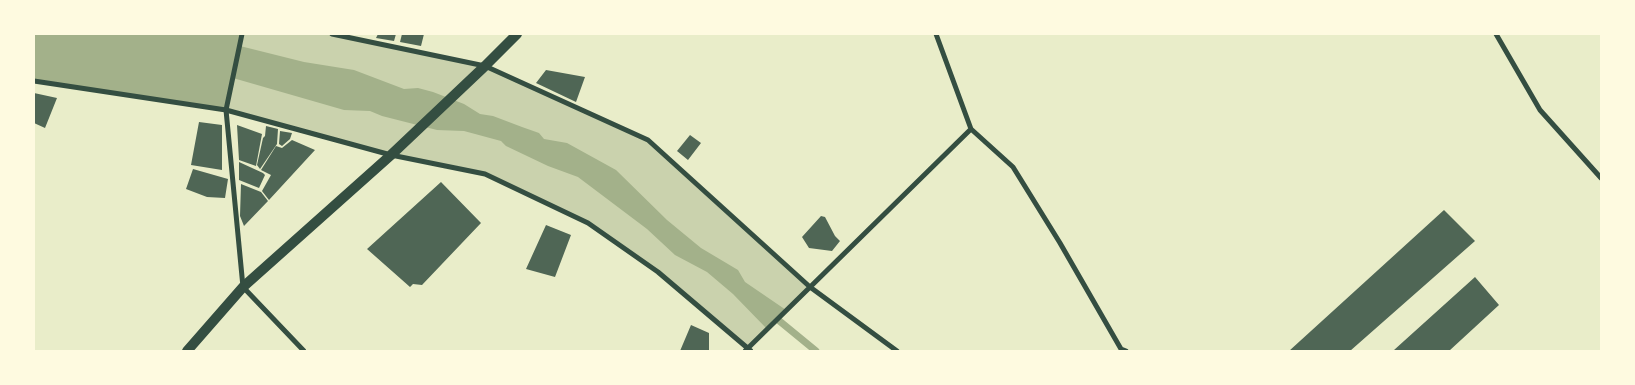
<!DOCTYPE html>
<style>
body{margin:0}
#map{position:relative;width:1635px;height:385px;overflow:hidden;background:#e9edc9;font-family:Rubik,sans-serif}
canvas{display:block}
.frame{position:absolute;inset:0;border:35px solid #fefae0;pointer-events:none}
</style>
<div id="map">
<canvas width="1635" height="385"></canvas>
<div class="frame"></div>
</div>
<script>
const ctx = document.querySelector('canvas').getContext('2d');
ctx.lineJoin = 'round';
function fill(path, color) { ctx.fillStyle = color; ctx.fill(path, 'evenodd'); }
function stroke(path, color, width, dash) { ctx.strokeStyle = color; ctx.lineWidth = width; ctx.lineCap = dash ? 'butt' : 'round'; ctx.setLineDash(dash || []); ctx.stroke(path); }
fill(new Path2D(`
 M242,34H332L485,66L648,140L810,287L748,348L658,272L588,223L485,174L391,155L226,110Z`), '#cad2ad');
fill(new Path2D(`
 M34,34H242L240,46L304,62L354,70L404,89L418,88L433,92L464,104L480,114L493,116L522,127L539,133L544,139L567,143L616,170L667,220L701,248L738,270L745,282L786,310L767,329L733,294L707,272L675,255L647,229L578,177L548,166L506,146L501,141L464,131L437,130L382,116L370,111L344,110L233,78L226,110L34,81Z`), '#a3b18a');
stroke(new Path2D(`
 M777,319L816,351`), '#a3b18a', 7);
fill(new Path2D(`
 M378,34H396L394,41L376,38Z
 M402,34H424L421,46L400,42Z
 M546,70L585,77L576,102L536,83Z
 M34,93L57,98L45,128L34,123Z
 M199,122L222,125V170L191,165Z
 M237,125L262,134L256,166L239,160Z
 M266,126L278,129L277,144L260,169L257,165L263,138L265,136Z
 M280,131L292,133L290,139L282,146L279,144Z
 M690,135L701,143L688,160L677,151Z
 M292,140L315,150L269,200L262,191L271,175L261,170L276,146L282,148Z
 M239,162L263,173L265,175L259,188L239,180Z
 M193,169L228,179L225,198L207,197L186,189Z
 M441,182L481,223L422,285L413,284L410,287L367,249Z
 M241,184L261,192L268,201L244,226L240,216Z
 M1444,210L1475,241L1350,351H1289Z
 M821,216L825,217L835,236L840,241L832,251L809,248L802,237Z
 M546,225L571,235L555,277L526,269Z
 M1475,277L1499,305L1449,351L1394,350Z
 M691,325L709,333V351H680Z`), '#4f6655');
stroke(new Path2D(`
 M242,34L226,110L243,287L304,351
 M332,34L485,66L648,140L810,287L897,351
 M936,34L971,129L1013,167L1060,243L1121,349L1126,351
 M1496,34L1540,110L1601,178
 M34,81L226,110L391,155L485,174L588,223L658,272L751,351
 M745,351L971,129`), '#344e41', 5);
stroke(new Path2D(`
 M187,351L243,287L391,155L485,66L517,34`), '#344e41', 10);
</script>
